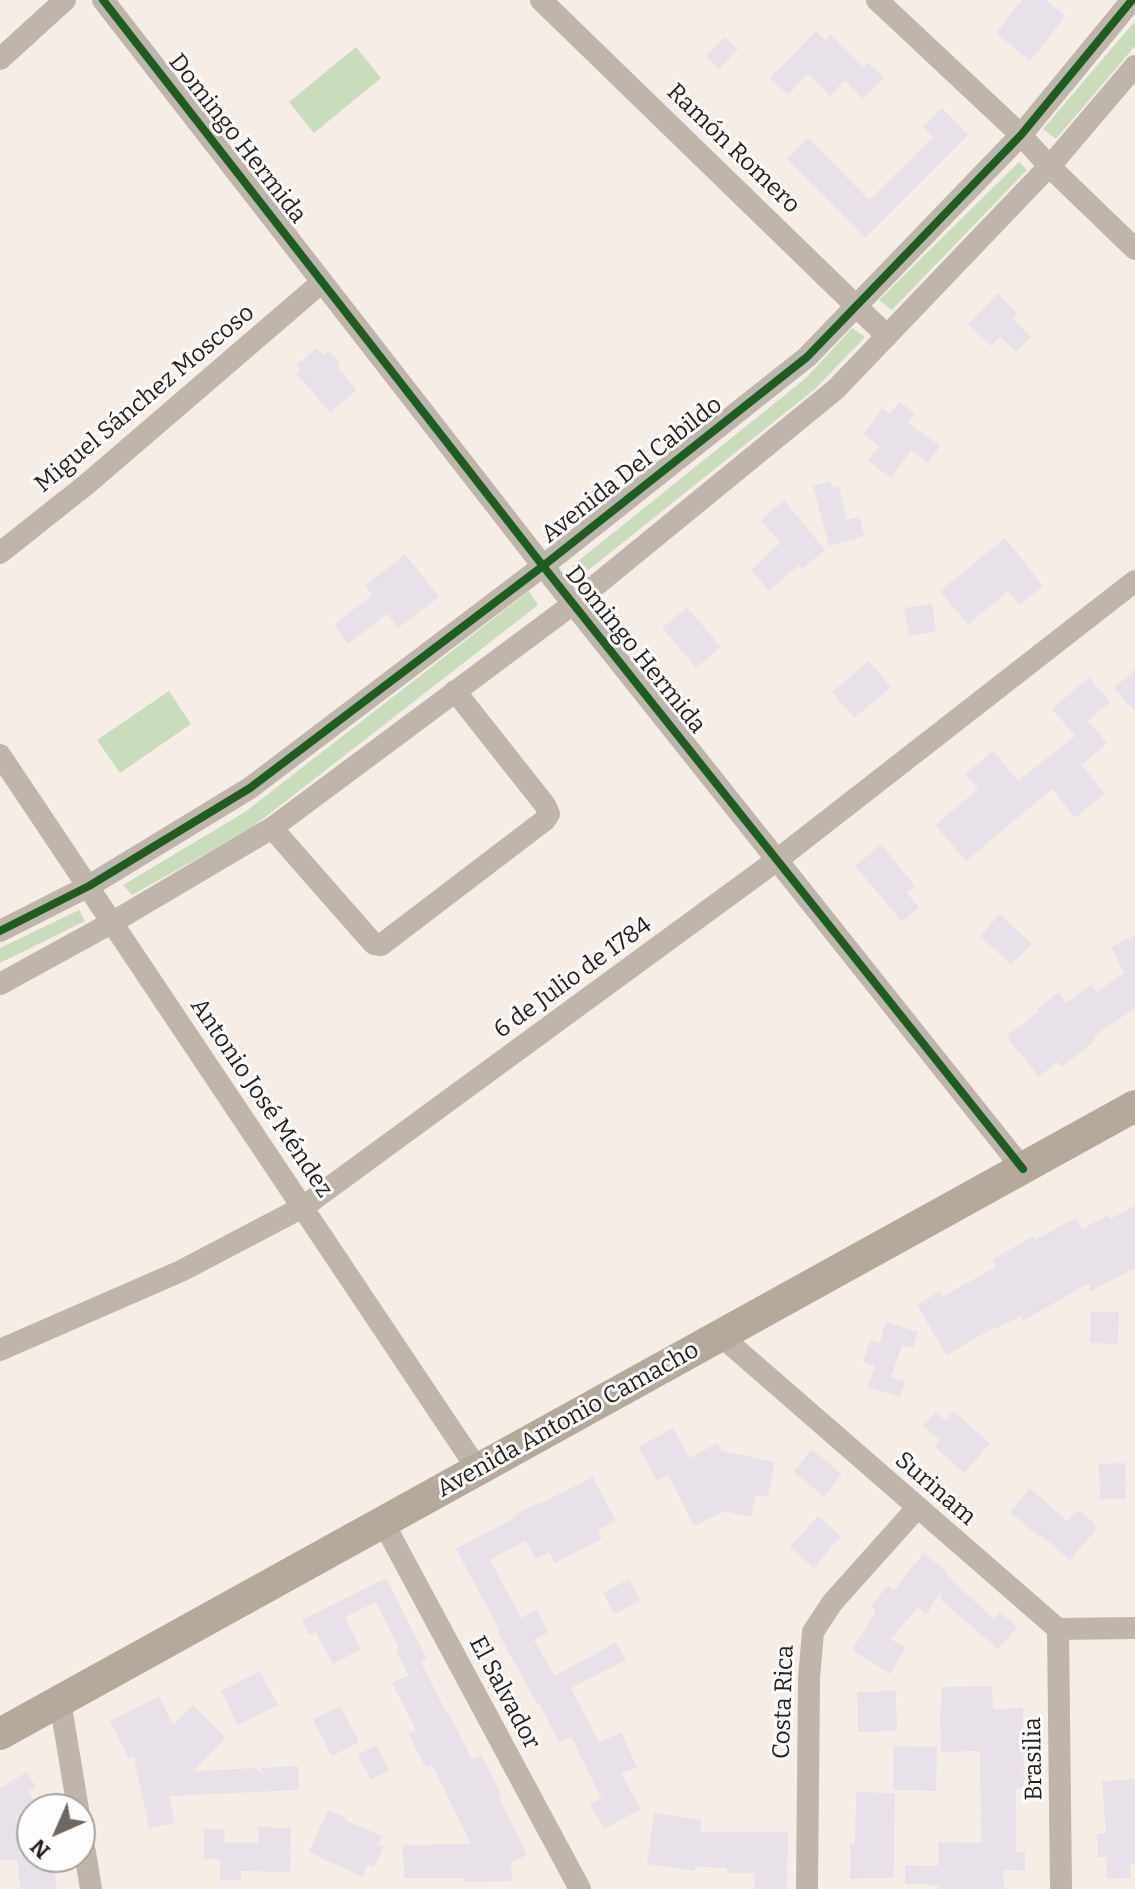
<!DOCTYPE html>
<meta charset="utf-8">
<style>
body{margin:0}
#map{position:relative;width:1135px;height:1889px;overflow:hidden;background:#f7ede7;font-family:Bitter,serif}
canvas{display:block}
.north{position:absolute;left:16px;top:1793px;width:80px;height:80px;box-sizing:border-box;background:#fdfdfd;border:2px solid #a6a3a2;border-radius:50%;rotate:225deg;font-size:22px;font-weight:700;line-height:32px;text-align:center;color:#241d19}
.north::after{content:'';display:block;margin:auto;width:28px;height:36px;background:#6e6661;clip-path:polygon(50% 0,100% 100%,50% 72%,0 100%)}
</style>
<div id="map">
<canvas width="1135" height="1889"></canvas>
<div class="north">N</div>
</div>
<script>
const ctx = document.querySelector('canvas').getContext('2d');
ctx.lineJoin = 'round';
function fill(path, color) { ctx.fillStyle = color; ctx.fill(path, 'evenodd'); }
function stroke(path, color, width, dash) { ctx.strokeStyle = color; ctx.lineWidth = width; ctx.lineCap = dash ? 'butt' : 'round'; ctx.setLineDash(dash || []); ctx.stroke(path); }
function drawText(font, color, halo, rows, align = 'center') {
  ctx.font = font + ' Bitter,serif'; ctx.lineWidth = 6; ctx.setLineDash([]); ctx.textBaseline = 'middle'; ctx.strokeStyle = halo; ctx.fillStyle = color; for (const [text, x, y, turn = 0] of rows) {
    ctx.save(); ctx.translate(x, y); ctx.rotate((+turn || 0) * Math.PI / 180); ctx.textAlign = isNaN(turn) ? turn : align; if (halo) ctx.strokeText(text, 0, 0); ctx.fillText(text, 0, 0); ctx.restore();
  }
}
fill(new Path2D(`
 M1135,21V46L1056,139L1043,129Z
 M356,47L381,78L314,133L289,102Z
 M1019,162L1027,170L892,310L879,300Z
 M852,328L865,337L815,389L581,576L572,566L806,378Z
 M529,591L538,605L250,829L132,895L123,885L245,812Z
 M169,691L191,724L120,773L97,740Z
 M79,910L85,921L0,963V948Z`), '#c9ddbd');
fill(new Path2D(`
 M1022,0H1046L1066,16L1030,61L996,33Z
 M816,31L825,40L830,34L864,67L868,62L884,78L863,99L845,80L830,96L808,74L788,95L770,78Z
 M725,37L738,49L719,69L706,56Z
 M942,108L968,135L865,238L787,159L808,138L869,200L933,137L923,127Z
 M998,293L1017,313L1013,318L1031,337L1016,352L1000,337L991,346L968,324Z
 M317,348L323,355L329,350L340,364L337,366L357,390L330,413L296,373L300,370L296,365Z
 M899,402L915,413L908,423L940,446L928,463L911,451L891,478L868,461L879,446L863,434L882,408L890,414Z
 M830,481L832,488L839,486L847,520L859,517L864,536L829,546L813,486Z
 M784,500L825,550L802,569L799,565L769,591L751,570L780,543L761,520Z
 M1005,538L1043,586L1019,605L1008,591L968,625L940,591Z
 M405,554L439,597L398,628L387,614L348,644L334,624L372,595L365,586Z
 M932,604L936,631L909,636L904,608Z
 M687,607L721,647L696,668L662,628Z
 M869,661L891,687L854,718L832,692Z
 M1135,669V712L1114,688Z
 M1089,677L1110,702L1088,721L1107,743L1082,765L1105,794L1075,818L1052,789L966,861L935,825L978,789L965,774L993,751L1018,781L1075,736L1052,709Z
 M881,844L915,886L907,893L919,907L902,922L855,866Z
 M1000,914L1032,944L1011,965L980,936Z
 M1135,935V1008L1093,1037L1096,1040L1062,1067L1057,1062L1039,1077L1006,1036L1039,1011L1037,1009L1058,992L1066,1003L1091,985L1097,992L1124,973L1111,947Z
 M1135,1206V1268L1090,1292V1283L1022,1321V1315L996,1329L995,1327L946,1355L917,1305L940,1291L943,1296L996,1267L992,1260L1033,1236L1035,1240L1076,1218L1082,1229L1108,1215L1110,1219Z
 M1090,1312H1119L1118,1344L1090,1343Z
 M886,1322L918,1332L913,1348L902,1345L891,1377L905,1381L900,1397L868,1387L875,1366L863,1362L870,1340L880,1343Z
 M954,1411L990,1444L964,1473L934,1446L940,1440L923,1426L936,1412L945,1420Z
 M673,1428L690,1458L717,1443L722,1451L775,1462L768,1497L756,1495L751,1517L724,1511L694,1526L668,1475L657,1481L638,1447Z
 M811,1449L842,1474L824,1497L794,1472Z
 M1125,1463L1126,1499H1100L1099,1464Z
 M593,1477L616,1521L598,1530L602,1538L555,1563L549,1552L536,1559L526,1541L490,1560L521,1618L536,1609L549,1632L534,1640L555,1676L616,1642L626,1660L571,1688L599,1743L621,1732L637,1767L621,1774L641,1809L604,1829L590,1804L601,1798L571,1737L559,1743L539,1703L537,1704L497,1631L499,1630L456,1549L514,1518L513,1516L538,1503L539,1504Z
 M1030,1488L1067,1521L1075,1512H1081L1095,1524V1531L1070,1560L1041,1535L1039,1537L1010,1512Z
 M818,1516L841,1536L814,1568L790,1547Z
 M924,1553L948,1573L946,1575L994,1619L1000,1612L1017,1627L998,1649L941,1600V1591L926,1615L918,1607L891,1639L906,1648L890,1674L852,1650L876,1611L871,1606L888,1585L894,1590Z
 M386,1578L427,1659L421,1662L447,1714L449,1713L472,1759L481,1755L501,1795L498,1797L527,1855L511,1863L512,1881L464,1882V1878H404L403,1845L471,1844L432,1765L426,1768L408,1733L416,1730L392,1683L408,1675L396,1650L399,1648L376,1602L345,1617L361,1649L333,1664L316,1632L309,1635L302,1620Z
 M629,1579L640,1601L614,1614L603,1593Z
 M260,1671L278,1705L238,1726L221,1691Z
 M992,1686L993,1709L1023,1708L1024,1789H1016V1852H1025V1871L1003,1870L1004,1889H939V1885L905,1884V1865L938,1866V1842L981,1843L980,1751L941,1752L940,1707H941V1687Z
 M896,1691L897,1731L858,1732L857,1692Z
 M159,1696L173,1724L193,1705L226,1738L193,1771L256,1768L265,1777L260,1768L298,1766L299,1790L169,1796L175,1823L149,1828L134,1757L129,1759L110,1721Z
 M340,1706L359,1742L332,1756L313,1720Z
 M376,1745L389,1770L371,1780L358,1755Z
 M894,1746L937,1747L936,1791L893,1790Z
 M27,1772L36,1787L29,1791L38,1809H32V1857H52L57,1889H21L17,1859L0,1861V1788Z
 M1135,1779V1864H1130V1878L1107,1879L1106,1857H1098L1097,1834L1106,1833L1102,1781Z
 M856,1792L895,1793L894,1878L850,1879V1844H855Z
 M328,1810L346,1818L345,1820L382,1836L378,1846H384L374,1867L368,1864L362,1877L309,1852Z
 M654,1813L702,1820L700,1832H788L787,1889H754V1873H727V1868L695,1867V1871L647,1864Z
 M258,1827L291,1828L290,1872L241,1871V1880H220V1859H204V1829H225L224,1843H258Z`), '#e8e1e9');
stroke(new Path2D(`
 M103,0L543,566L1023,1169
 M541,0L887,336
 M877,0L1021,135L1049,166L1135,249
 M0,59L65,0
 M0,553L87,484L322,282
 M0,755L478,1470
 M272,828L365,934L374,944L381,945L545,820L549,814L545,805L455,691
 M0,931L89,886L250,788L543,566L807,357L1021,135L1132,0
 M0,984L113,922L272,828L573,604L836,389L1056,159L1135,66
 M721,1336L1058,1629L1135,1628
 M0,1350L181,1271L303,1207L777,860L1135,581
 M383,1522L580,1889
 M1058,1629L1061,1889
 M60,1701L78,1809
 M80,1822L91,1889
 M807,1889L809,1678L813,1632L832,1603L917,1508`), '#bfb5ab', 22);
stroke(new Path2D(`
 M0,1734L1135,1106`), '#b5a99c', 32);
stroke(new Path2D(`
 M103,0L543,566L1023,1169
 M0,931L89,886L250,788L543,566L807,357L1021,135L1132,0`), '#1b5e20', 8);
drawText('24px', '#241d19', '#fdfdfd', [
 ["Domingo Hermida",237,139,52],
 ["Ramón Romero",733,149,44],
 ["Miguel Sánchez Moscoso",145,399,-40],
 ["Avenida Del Cabildo",632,470,-38],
 ["Domingo Hermida",635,650,51],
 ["6 de Julio de 1784",573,978,-36],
 ["Antonio José Méndez",261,1098,56],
 ["Avenida Antonio Camacho",568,1420,-29],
 ["Surinam",935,1489,41],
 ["El Salvador",504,1693,62],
 ["Costa Rica",784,1702,-88],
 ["Brasilia",1034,1759,-91]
]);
</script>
